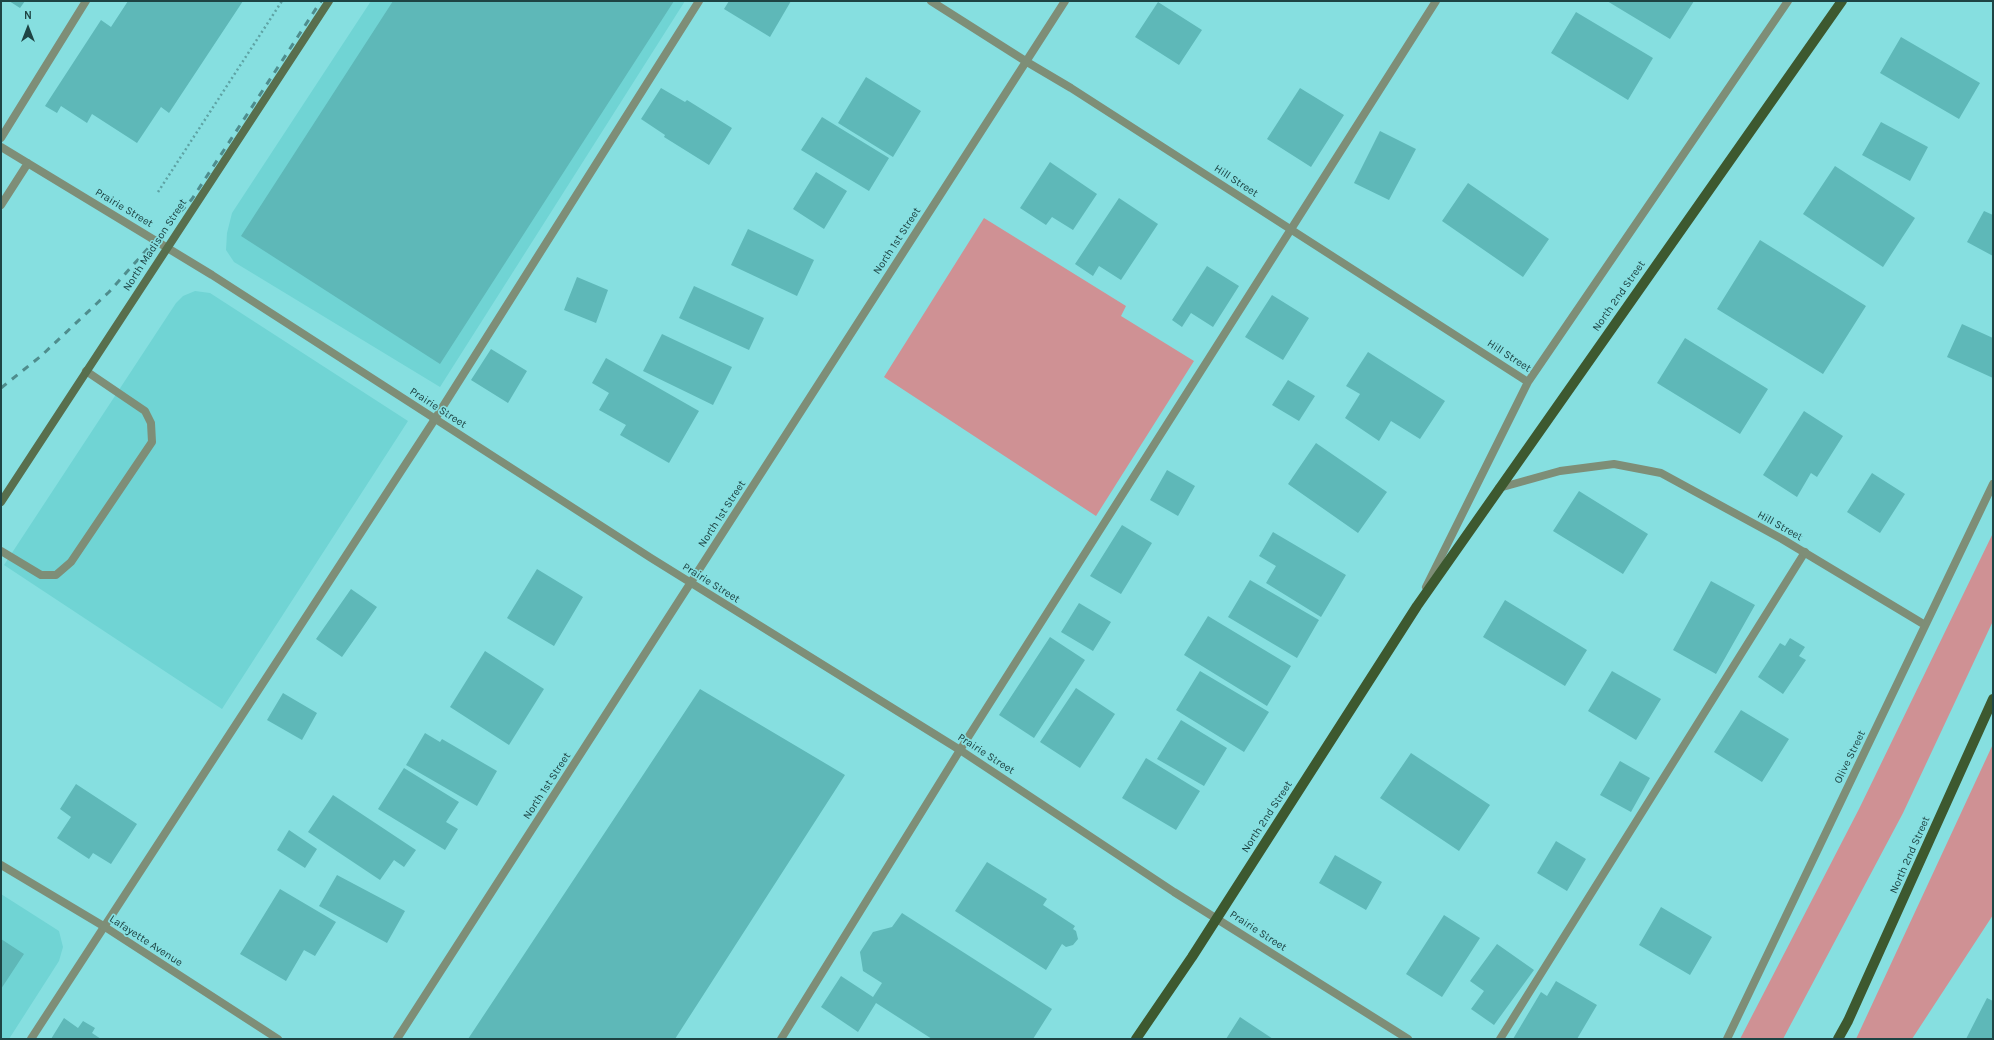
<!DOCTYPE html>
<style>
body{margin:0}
#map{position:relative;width:1994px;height:1040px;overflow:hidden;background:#86dfe0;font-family:Karla,sans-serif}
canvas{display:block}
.frame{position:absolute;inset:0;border:2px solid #1e4444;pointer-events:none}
.north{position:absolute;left:8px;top:8px;width:40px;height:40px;-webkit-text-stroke:3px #86dfe0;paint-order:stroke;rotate:0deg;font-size:11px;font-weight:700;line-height:16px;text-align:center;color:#1e4444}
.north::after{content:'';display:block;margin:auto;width:14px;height:18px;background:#1e4444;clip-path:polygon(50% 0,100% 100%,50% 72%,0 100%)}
</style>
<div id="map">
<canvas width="1994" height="1040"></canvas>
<div class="frame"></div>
<div class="north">N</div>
</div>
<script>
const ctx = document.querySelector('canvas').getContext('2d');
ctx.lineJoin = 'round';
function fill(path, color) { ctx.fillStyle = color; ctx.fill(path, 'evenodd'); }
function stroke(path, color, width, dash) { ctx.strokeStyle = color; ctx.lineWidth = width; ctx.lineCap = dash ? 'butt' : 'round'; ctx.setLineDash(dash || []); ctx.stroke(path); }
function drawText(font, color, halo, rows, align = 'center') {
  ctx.font = font + ' Karla,sans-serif'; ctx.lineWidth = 3.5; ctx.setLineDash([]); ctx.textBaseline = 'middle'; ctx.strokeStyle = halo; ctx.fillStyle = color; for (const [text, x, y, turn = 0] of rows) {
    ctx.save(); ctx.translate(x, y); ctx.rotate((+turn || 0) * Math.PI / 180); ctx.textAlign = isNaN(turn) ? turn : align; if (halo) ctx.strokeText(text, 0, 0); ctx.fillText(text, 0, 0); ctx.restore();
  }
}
fill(new Path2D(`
 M371,1H685L440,387L234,262L226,250L227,233L232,213Z
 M195,291L210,293L408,421L222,709L4,565L176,303L183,296Z
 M1,894L59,931L63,947L59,961L9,1039H1Z`), '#70d4d4');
fill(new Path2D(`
 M984,218L1126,306L1121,316L1194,361L1096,516L884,377Z
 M1993,533V621L1903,813L1783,1039H1740L1859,809Z
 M1993,744V915L1912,1039H1856Z`), '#cf9194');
fill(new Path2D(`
 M9,1H25L20,8Z
 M128,1H243L169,113L161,107L137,143L92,114L87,123L61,106L57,113L45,106L101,20L111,27Z
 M393,1H674L440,364L241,236Z
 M729,1H791L770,37L724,9Z
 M1607,1H1694L1670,39Z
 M1158,2L1202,30L1179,65L1135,37Z
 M1576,12L1653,58L1628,100L1551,53Z
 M1901,37L1980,83L1959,119L1880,73Z
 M866,77L921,111L893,157L838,123Z
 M661,88L685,102L687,100L732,128L709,165L664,137L665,135L641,119Z
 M1300,88L1344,115L1311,167L1267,139Z
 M822,117L889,158L869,191L801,150Z
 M1881,122L1928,147L1910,181L1862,155Z
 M1380,131L1416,149L1389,200L1354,183Z
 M1050,162L1097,194L1073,230L1052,217L1046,225L1020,208Z
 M1835,166L1915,218L1883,267L1803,214Z
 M816,172L847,191L824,229L793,209Z
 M1468,183L1549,239L1523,277L1442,221Z
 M1119,198L1158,224L1121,280L1099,266L1093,276L1075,264Z
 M1984,211L1993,215V256L1967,242Z
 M748,229L814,260L797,296L731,265Z
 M1760,240L1866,306L1823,374L1717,309Z
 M1207,266L1239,286L1213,327L1191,313L1182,327L1172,320Z
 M577,277L608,290L596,323L564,310Z
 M694,286L764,318L749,350L679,318Z
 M1272,295L1309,318L1283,360L1245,337Z
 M1962,324L1993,338V378L1947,357Z
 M662,334L732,367L713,405L643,371Z
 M1685,338L1768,389L1740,434L1657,383Z
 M491,349L527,371L508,403L471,380Z
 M1368,352L1445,401L1420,439L1391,421L1379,441L1345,418L1360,394L1346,386Z
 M606,358L699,411L669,463L620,435L626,425L599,410L609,393L592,383Z
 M1288,380L1315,396L1299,421L1272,405Z
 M1804,411L1843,436L1817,477L1811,473L1797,497L1763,475Z
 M1316,443L1387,492L1358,533L1288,484Z
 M1167,470L1195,486L1178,516L1150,500Z
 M1872,473L1905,494L1880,533L1847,512Z
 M1579,491L1648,534L1623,574L1553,531Z
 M1122,525L1152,543L1121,594L1090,576Z
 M1273,532L1346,575L1321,617L1266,583L1276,566L1259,556Z
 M537,569L583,597L554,646L507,618Z
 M1250,580L1319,620L1297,658L1228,617Z
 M1711,581L1755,605L1716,674L1673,650Z
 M351,589L377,607L342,657L316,639Z
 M1505,600L1587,650L1565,686L1483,637Z
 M1079,603L1111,622L1093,651L1061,632Z
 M1208,616L1291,666L1267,706L1184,655Z
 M1050,637L1085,660L1034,738L999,715Z
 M1790,638L1805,647L1799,656L1806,660L1783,694L1758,677L1780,643L1785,646Z
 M485,651L544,689L509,745L450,707Z
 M1200,671L1269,712L1244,752L1176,710Z
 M1612,671L1661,699L1636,740L1588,711Z
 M1076,688L1115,714L1080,768L1040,742Z
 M700,689L845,775L675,1039H468Z
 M283,693L317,713L302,740L267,720Z
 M1741,710L1789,739L1762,782L1714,752Z
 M1181,720L1227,748L1204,786L1157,759Z
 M425,733L440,742L442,739L497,771L477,806L406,765Z
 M1411,753L1490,805L1459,851L1380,798Z
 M1146,758L1200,791L1176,830L1122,798Z
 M1620,761L1650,778L1631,812L1600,795Z
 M404,768L459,802L446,822L458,829L445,850L378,809Z
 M76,784L137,824L111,864L93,853L89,859L57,838L71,817L60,809Z
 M333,795L416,850L404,867L394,860L380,880L308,832Z
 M289,830L317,849L305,868L277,850Z
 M1556,841L1586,859L1567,891L1537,873Z
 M1335,855L1382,882L1366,910L1319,883Z
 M987,862L1047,899L1043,905L1075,926L1073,929L1076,931L1078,939L1073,945L1066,947L1062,944L1046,970L955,911Z
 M337,875L405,911L387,943L319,906Z
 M280,889L336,922L315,956L304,950L286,981L240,954Z
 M1661,907L1712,937L1690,975L1639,945Z
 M902,913L1052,1009L1033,1039H932L876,1003L858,1032L821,1007L841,976L873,997L882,983L863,971L860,952L873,932L892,927Z
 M1444,915L1480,938L1442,997L1406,974Z
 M1,939L24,954L1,989Z
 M1497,944L1534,970L1494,1025L1471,1009L1484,991L1470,981Z
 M1556,981L1597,1005L1577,1039H1513L1541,992L1547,996Z
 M1987,998L1993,1001V1039H1966Z
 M1240,1017L1273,1039H1226Z
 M64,1018L78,1028L83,1021L95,1028L92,1033L101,1039H51Z`), '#5eb8b8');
stroke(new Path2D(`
 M158,192L282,1`), '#5ea3a4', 2.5, [2, 3]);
stroke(new Path2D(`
 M1,138L86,1
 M1,551L41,575H56L71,562L152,442L151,423L145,411L86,371
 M31,1039L435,419L699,1
 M781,1039L960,750L1436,1
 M1500,1039L1805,552`), '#7e8e77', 8);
stroke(new Path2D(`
 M931,1L1027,62L1071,88L1528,382
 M1,147L212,275L651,558L960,750L1174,892L1408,1039
 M1,205L28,163
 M1499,488L1560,471L1614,464L1661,473L1782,539L1925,625
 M1426,587L1528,382L1788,1
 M1,865L105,927L278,1039
 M397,1039L1065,1
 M1727,1039L1993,484`), '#7e8e77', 8);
stroke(new Path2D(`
 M1,502L329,1`), '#586f4d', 8);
stroke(new Path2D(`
 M1136,1039L1192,957L1417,606L1842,1
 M1838,1039L1848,1021L1993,699`), '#3d592f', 10);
stroke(new Path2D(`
 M1,388L41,356L109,292L192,199L321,1`), '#4f8d8d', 3, [7, 7]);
drawText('11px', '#1e4444', '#86dfe0', [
 ["Hill Street",1236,181,33],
 ["Prairie Street",124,208,31],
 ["North 1st Street",897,241,-57],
 ["North Madison Street",155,245,-57],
 ["North 2nd Street",1619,296,-55],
 ["Hill Street",1509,356,33],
 ["Prairie Street",438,408,33],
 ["North 1st Street",722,514,-57],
 ["Hill Street",1780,526,29],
 ["Prairie Street",711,583,32],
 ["Prairie Street",986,754,33],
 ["Olive Street",1850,757,-64],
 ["North 1st Street",547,786,-57],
 ["North 2nd Street",1267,817,-57],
 ["North 2nd Street",1910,855,-66],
 ["Prairie Street",1258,931,33],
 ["Lafayette Avenue",146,941,33]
]);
</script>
